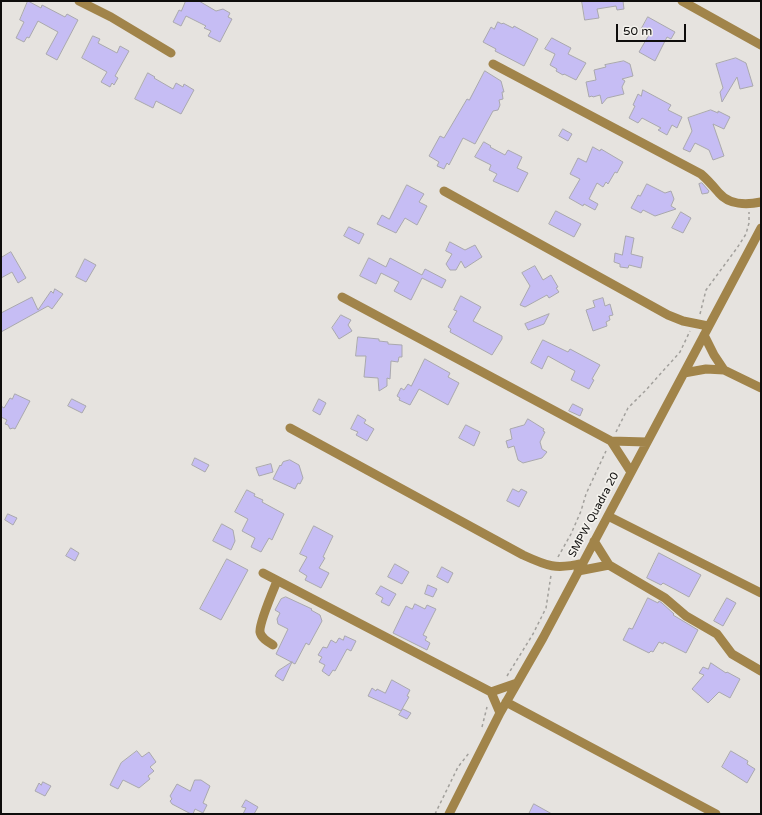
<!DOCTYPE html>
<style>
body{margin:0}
#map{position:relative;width:762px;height:815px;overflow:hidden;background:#e6e3df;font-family:"Varela Round",sans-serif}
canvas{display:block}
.frame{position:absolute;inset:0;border:2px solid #0e0d0c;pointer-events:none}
.scale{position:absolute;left:616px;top:24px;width:70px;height:18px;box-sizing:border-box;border:2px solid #0e0d0c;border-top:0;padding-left:5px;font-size:12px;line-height:14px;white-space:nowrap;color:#0e0d0c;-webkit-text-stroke:3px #f3f1ec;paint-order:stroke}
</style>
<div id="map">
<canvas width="762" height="815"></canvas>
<div class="frame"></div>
<div class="scale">50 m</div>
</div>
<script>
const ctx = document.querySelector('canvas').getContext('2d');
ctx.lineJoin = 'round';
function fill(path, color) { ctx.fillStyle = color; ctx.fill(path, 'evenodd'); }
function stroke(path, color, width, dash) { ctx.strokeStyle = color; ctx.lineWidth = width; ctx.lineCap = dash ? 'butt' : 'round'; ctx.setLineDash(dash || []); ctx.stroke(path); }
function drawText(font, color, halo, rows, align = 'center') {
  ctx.font = font + ' "Varela Round",sans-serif'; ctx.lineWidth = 3.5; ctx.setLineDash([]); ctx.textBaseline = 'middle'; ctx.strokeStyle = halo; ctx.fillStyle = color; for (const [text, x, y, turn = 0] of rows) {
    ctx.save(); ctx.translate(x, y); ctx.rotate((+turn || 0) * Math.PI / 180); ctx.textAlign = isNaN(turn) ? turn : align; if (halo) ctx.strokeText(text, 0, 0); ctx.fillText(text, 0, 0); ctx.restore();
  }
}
const building = new Path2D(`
 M28,1L41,8L42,5L65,17L67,14L78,20L57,60L46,54L58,32L38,21L29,38L27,37L24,42L16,38L24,22L20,20Z
 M186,1H199L216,11L223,9L230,13L228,17L232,19L220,42L208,36L211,31L204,28L206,26L186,16L181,26L173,22L179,10L181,11Z
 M582,1H623L624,9L617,10L616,6L597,9L599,18L585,20Z
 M648,17L675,32L671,39L667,37L655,61L639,52L650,33L642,28Z
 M498,22L502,24L503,23L513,28L514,26L538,39L524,66L495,51L496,49L483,42L491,27L494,29Z
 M93,36L100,39L98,43L117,53L120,46L129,51L115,76L118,78L114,85L112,83L110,87L101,82L107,72L82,58Z
 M552,38L571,48L568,54L586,63L576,80L564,74L563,75L556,71L557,69L550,65L555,54L545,49Z
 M736,58L746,63L753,86L740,89L737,77L722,102L720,92L723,88L716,64Z
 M624,61L630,64L633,76L622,79L625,81L622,87L624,94L607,98L602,104L600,95L593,97L592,96L589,97L586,82L596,80L594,70L606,67L605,65Z
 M485,71L501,81L504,92H502L503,99L499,100L500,105L498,110L493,111L475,144L463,138L449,165L447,163L444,169L437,166L439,162L429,156L440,136L444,138L467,99L469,100Z
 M148,73L155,77L154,78L173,89L176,83L183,87L184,84L194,90L181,114L156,101L153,108L135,99Z
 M643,90L671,105L668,110L682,117L677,128L672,125L667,135L658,130L661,128L642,118L638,123L629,118L635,106L633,105L638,94L641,96Z
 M711,110L718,113V111L730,117L724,129L713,124L724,156L713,160L709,150L695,143L690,152L683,149L692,131L688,118Z
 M563,129L572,134L568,141L559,136Z
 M484,142L491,146L490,147L505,155L508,150L522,157L517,168L528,173L518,192L493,181L497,174L489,170L491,165L475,157Z
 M593,147L600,151L601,149L623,162L617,173L615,172L608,184L606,182L603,187L597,183L589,199L598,204L595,210L584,204L583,206L569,198L580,179L570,174L578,158L586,162Z
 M702,183L709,191L708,193L702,194L699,184Z
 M647,184L665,193L671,191L674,199L671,206L676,209L655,216L643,210L641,213L631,208L638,195L640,196Z
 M407,185L424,194L419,202L427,206L417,225L405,218L396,233L377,224L382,215L389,219Z
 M556,211L581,224L574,237L549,224Z
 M681,212L691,218L683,233L672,228Z
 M349,227L364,234L359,244L344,236Z
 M626,236L634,238L631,254L643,257L641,268L629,265L628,268L620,267V264L614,262L615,253L622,255Z
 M450,242L465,250L475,245L482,257L465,268L461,261L456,270H450L446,264L452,254L446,251Z
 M11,252L26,278L18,283L12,272L1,278V258Z
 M369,258L386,267L390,258L422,275L425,269L446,280L442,288L422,278L411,300L394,291L399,282L381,273L376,284L360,276Z
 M85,259L96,265L86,282L76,277Z
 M535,266L543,280L551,275L558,287L556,288L559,292L549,298L547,295L525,307L520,305L530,286L522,273Z
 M55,289L63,294L52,309L48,306L1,332V313L32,297L38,310L51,291L53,293Z
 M461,296L481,307L473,321L502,336V339L492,355L450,332L451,329L448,327L457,311L454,310Z
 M603,298L605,306L610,304L613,315L609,316L610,320L606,322L607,326L593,331L586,310L595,307L593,301Z
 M549,314L544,324L528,330L525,324Z
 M341,315L351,320L348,325L352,331L339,339L332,328Z
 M358,337L379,339V341L388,342V344L402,345V357H399L398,362L391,361L390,379L387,378V386L379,391L378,378L364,377L366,356H356Z
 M543,340L568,352L570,349L600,365L592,379L594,380L589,389L571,380L575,371L548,356L542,369L531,363Z
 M425,359L450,373L448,377L459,383L448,405L419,389L410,405L399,400L400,398L397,396L401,388L404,390L408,384L411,386Z
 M15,394L30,401L15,429L13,428L10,429L8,425L5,424L7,420L1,417V406L4,408L10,398L12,399Z
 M72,399L86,406L82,413L68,406Z
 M319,399L326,403L320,415L313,411Z
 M573,404L583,409L580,416L569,411Z
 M358,415L366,420L364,423L374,429L367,441L356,435L358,432L351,429Z
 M528,419L544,429L543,431L545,432L540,442L542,449L547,452L542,458L523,463L518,460L514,446L508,448L506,441L512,439L510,429L524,425Z
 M466,425L480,432L474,446L459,438Z
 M195,458L209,465L205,472L192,465Z
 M290,460L299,465L303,478L300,484L298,483L295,489L273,479L280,465L281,466L283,462Z
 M271,464L273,472L259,476L256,468Z
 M513,489L519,492L521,489L527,492L519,507L507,501Z
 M247,490L255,494L254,496L263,500L262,502L284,514L272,540L269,538L261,552L251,547L255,538L242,531L248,519L235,512Z
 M8,514L17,518L13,525L5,520Z
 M222,524L233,530L235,541L231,550L213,541Z
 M314,526L333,536L323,557L325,558L319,568L329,573L321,588L305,580L307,576L299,571L307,557L300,554Z
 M71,548L79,553L75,561L66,556Z
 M659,553L701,575L689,597L663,583L661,585L647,578Z
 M227,559L248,570L221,620L200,609Z
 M395,564L409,572L402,584L388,577Z
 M442,567L453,573L448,583L437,577Z
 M428,585L437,589L433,597L425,594Z
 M381,586L396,594L389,606L381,602L383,598L376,594Z
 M286,597L312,609L311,610L320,615L322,621L309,645L306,643L295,664L276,654L288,629L278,624L277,619L280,613L275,610L281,599Z
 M648,598L658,603L659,601L662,603L674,614L673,615L698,630L686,653L664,642L663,644L659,642L653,652L651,651L649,653L623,640L629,628L632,629Z
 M727,598L736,603L723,626L714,621Z
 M415,604L425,609L427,605L436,609L423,635L427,637L425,640L430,643L427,650L393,633L406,606L412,609Z
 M345,636L356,641L351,651L347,649L335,671L333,670L329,676L322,671L325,665L319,662L322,657L318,655L323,647L327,648L331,640L336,643L339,638L343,640Z
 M292,662L283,681L275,676L278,671Z
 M711,663L726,673L727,672L740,679L730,698L719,692L708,703L692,689L704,675L699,673L703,667L708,669Z
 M392,680L410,690L407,696L409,697L401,711L368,696L372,688L376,691L377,689L385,693Z
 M403,709L411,713L407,719L399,715Z
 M137,751L142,757L149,752L156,762L150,767L154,771L148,776L150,779L139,788L123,780L118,789L110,785L121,763Z
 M731,751L748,761L747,764L755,769L747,783L722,767Z
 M195,780H201L210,786L203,803L207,805L203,813L195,809L193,814H191L172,804L170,801L172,799L170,796L177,784L190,791Z
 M43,782L51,786L45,796L35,791L39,783L41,785Z
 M246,800L258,807L254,814H243L246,808L242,807Z
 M534,804L552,814H529Z`);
fill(building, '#c6bdf4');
stroke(building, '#a9a8ad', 1);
stroke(new Path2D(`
 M700,314L706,290L737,248L746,234L749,223V212
 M616,432L628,408L646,390L680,352L690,331
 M558,557L571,534L581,511L586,494L606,451
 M507,676L533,634L546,608L551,575
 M482,727L487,707
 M435,814L458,767L469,753`), '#a2a09c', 1.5, [3, 3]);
stroke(new Path2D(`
 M79,1L111,17L171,53
 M682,1L761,45
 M493,64L701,174C708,180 713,186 719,193C729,205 747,205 761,202
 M444,191L668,315L683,321L708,326
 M342,297L611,441L647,442
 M704,335L714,355L724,370
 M684,373L706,369L724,370L761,388
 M290,428L523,555C547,566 556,570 583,563
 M611,441L631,472
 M608,516L761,593
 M594,541L609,565L665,598L686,616L717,634L732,654L761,671
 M578,571L609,565
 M263,573L491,692L500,713
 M273,645C268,642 261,638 260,632C259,623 273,591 277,581
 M491,692L517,683
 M506,702L716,814
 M449,814L500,713L543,638L761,228`), '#a1844a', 9);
drawText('11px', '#0e0d0c', '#f3f1ec', [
 ["SMPW Quadra 20",594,515,-62]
]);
</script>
